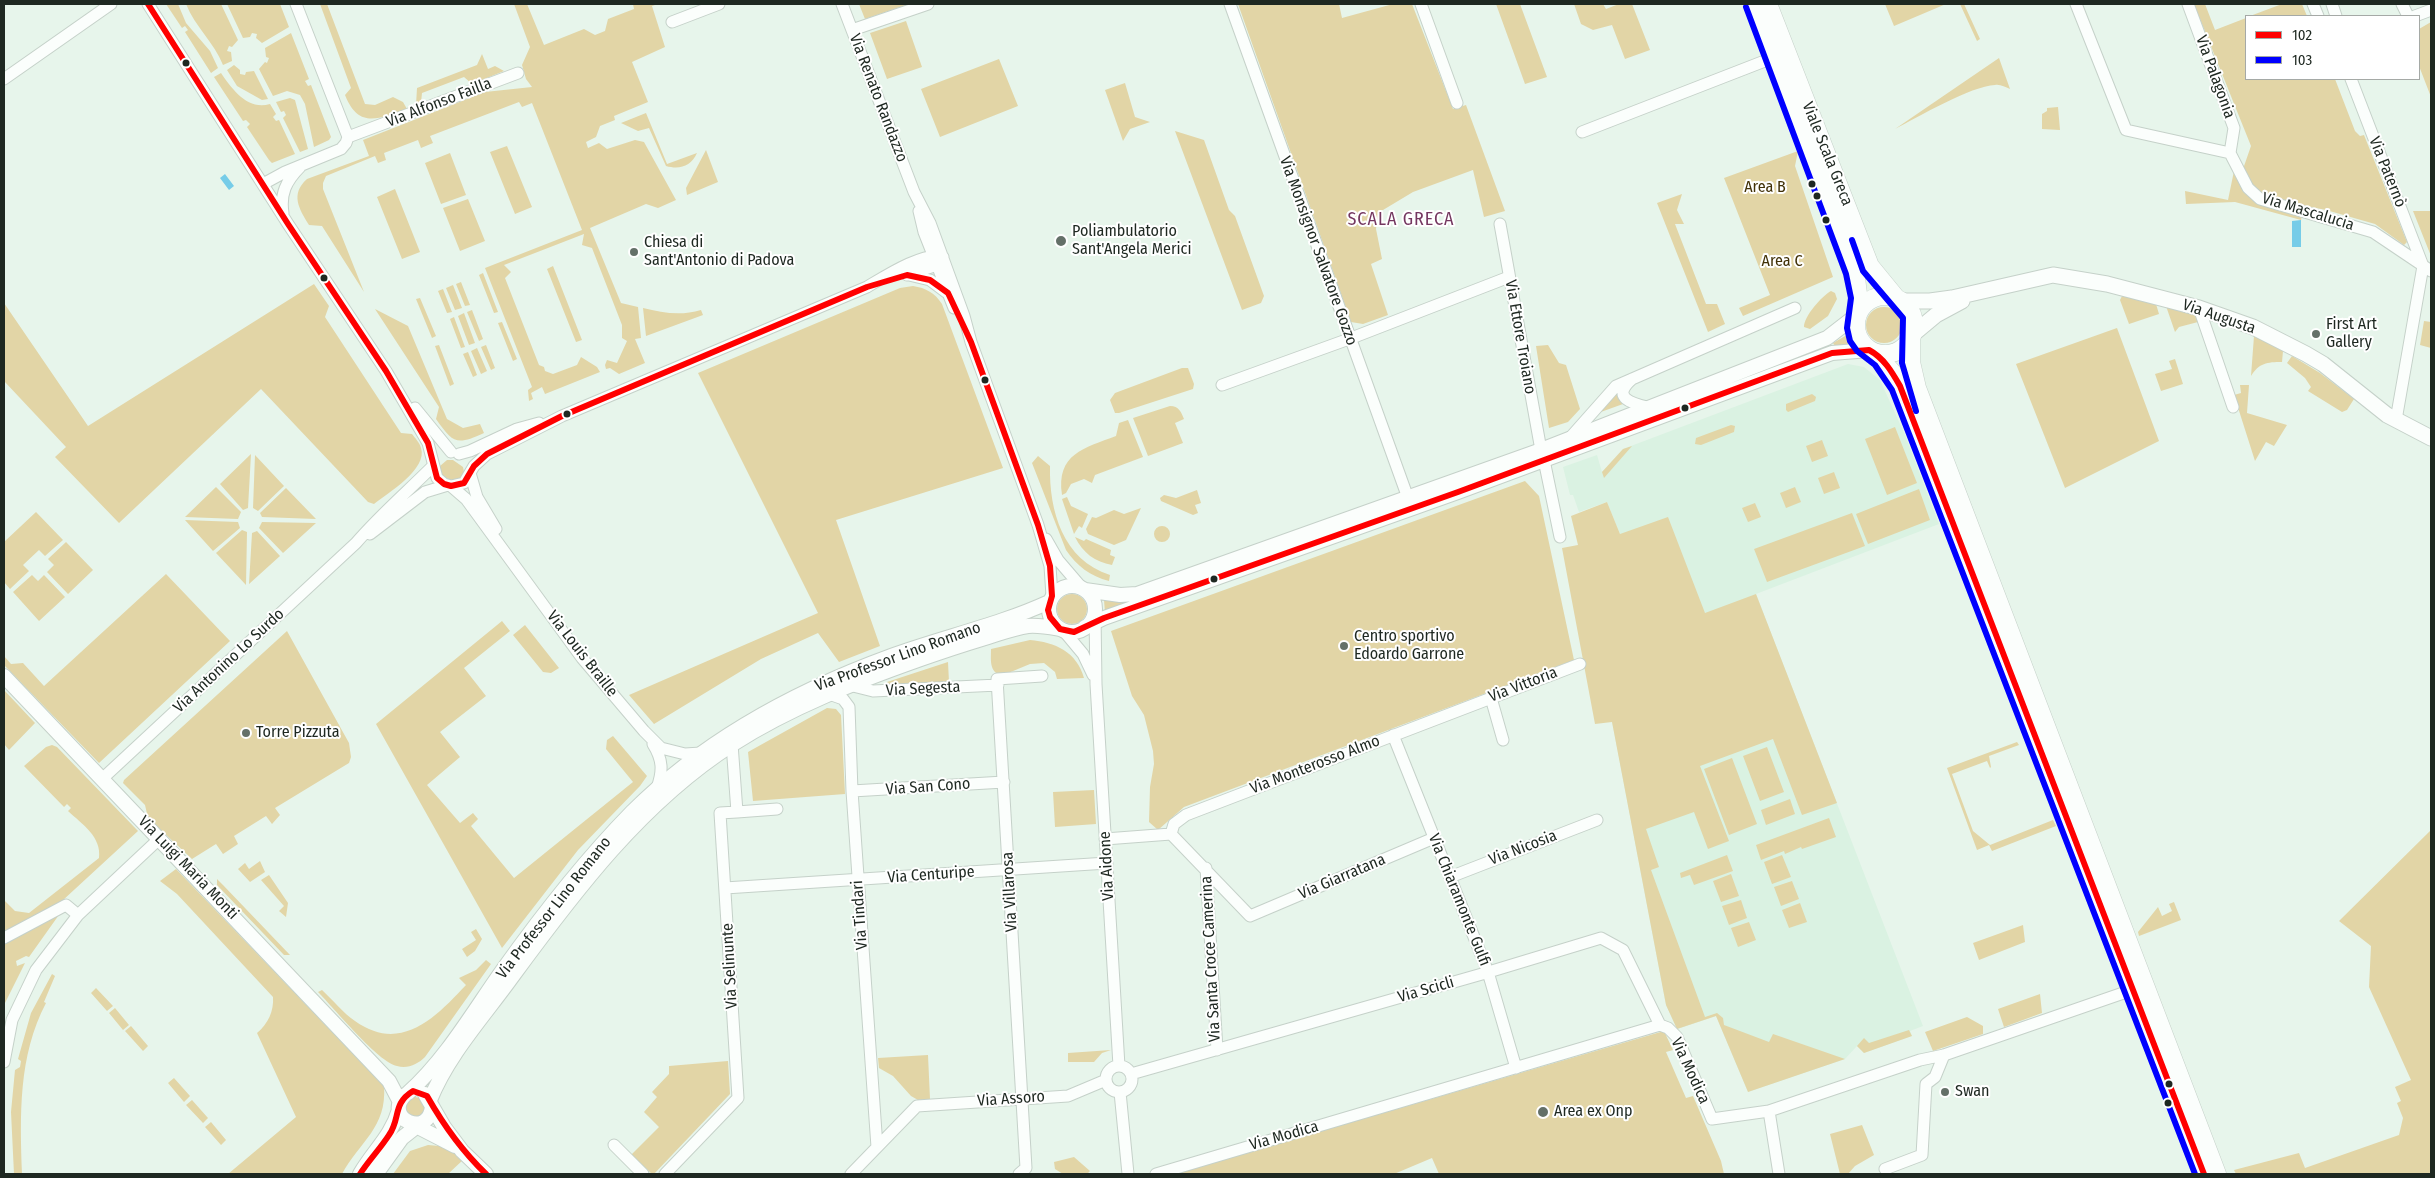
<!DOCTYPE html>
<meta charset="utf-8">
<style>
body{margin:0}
#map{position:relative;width:2435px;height:1178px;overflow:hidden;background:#e7f5eb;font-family:"Fira Sans Condensed",sans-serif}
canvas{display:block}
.frame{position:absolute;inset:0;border:5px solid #1e2821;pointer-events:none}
.legend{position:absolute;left:2245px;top:15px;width:175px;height:65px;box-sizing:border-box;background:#fff;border:1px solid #a5a9a6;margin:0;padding:6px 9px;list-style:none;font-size:15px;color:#1e2821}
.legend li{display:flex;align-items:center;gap:10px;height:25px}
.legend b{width:25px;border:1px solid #a5a9a6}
</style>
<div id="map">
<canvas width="2435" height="1178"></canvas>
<div class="frame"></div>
<ul class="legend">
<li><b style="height:6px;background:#f00"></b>102</li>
<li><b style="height:6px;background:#00f"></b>103</li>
</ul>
</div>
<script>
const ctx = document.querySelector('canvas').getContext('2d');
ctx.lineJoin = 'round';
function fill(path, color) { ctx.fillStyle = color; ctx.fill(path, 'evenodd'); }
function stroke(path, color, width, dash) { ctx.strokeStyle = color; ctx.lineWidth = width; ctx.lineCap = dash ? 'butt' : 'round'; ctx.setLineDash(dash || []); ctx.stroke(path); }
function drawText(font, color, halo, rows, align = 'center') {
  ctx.font = font + ' "Fira Sans Condensed",sans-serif'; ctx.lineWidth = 4; ctx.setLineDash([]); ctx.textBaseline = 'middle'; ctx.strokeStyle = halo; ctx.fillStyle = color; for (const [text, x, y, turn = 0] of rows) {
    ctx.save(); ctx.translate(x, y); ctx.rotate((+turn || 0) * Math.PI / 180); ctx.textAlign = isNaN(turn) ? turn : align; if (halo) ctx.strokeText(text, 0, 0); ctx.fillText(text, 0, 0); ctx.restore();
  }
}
fill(new Path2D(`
 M1848,364L1864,367L1880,380L1905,435L1939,524L1756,594L1923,1026L1910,1031L1912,1036L1864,1053L1857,1046L1845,1059L1748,1092L1716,1016L1677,1029L1666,1005L1599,653L1620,534L1607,502L1579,512L1573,495H1570L1563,467L1597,455L1602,472L1623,449Z`), '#daf2e2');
fill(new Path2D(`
 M166,4H178L186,23L210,51L218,68L211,73L185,32L188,30L185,26L182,28Z
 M186,4H221L238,40L232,47L229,46L227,51L231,52L232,61L223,65C214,42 195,27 186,4Z
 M227,4H280L289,27L262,43L256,38L257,34L252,33L250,37L243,38Z
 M320,4H327L365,104L375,105L393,97L403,102L407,109C379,118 359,130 345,95L351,88Z
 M514,4H527L544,45L584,29L595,35L605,31L608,19L634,9L633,4H658L652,6L665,47L632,62L648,102L614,116L615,120L600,126L596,137L586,142L588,148L599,143L607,149L635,140L644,142L676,200L658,208L646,204L590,228L621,303L638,307L641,338L635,339L645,363L619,374L610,368L606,369L605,365L607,360L617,363L627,341L622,338V325L592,248L582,245L584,234L504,265L511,272L505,278L539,365L544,367L545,371L553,374L577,365L581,357L597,367L600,372L545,394L542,387L531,393L533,399L529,401L528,390L532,387L485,268L582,230L532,103L522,107L519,102L430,136L433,143L421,148L418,140L384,153L386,160L378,163L375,156L326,176L323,183V189L364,292L322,226L309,225C299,209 290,194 307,179L369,156L363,140L485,92L532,87L526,79L522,65L530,47Z
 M859,4H909L865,19Z
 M1238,4H1339L1342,18L1393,4H1412L1453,109L1466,105L1505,211L1484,217L1473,170L1413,192L1378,213L1376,229L1382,259L1371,264L1388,315L1363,324L1351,322Z
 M1496,4H1520L1547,77L1525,84Z
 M1574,4H1603L1606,9L1619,4H1632L1650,50L1625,59L1612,25L1593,30L1581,24Z
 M1885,4H1946L1894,26Z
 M1960,4H1964L1980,39L1977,41Z
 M2194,4H2205L2215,30L2246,18V79H2335L2355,131L2360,136L2364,135L2407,242L2404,245L2375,224L2326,210L2266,198L2256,192L2243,169L2251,146Z
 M2282,4H2302L2307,16H2250Z
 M906,21L922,67L887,79L870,33Z
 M2431,22V97L2419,66V29Z
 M291,33L309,79L305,81L308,86L311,85L331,137L329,140L314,147L305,104L300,95L287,91L273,96L259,69L265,62L267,63L269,58L266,57L265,48Z
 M482,54L488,69L495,66L504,71L472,84L464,77L422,93L421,103L416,105L417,88L477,65Z
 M1999,58L2010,89C2005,87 2000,84 1995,85C1971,86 1918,117 1895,129Z
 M999,59L1018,106L940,137L921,89Z
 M234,65L240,70V74L245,75L246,72L254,71L268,99L262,100L237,86L227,70Z
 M221,73C232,89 248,111 270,104L276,114L273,117L276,121L279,120L295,154L272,163L269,160L247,127L250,124L246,120L243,121L214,77Z
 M1125,83L1135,117L1150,122L1130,129L1123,141L1105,90Z
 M290,98L295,100L308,149L300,152L283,118L286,115L284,111L281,112L276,102Z
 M2058,107L2060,130L2042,129V114L2047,111V108Z
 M646,113L667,164L697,153C691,166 680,170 666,166L649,128L638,131L621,123Z
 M1175,131L1204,140L1229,210L1235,216L1264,296L1261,303L1242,310Z
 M507,146L532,207L515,214L490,152Z
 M706,150L718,182L687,195L686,188Z
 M1798,151L1795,166L1833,277L1743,316L1739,308L1770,295L1724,178Z
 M450,153L466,195L441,204L425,163Z
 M2234,171L2247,191L2302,215L2301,220L2235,202L2186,204L2185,191L2228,200Z
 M395,189L420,252L402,259L377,197Z
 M1682,194L1677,210L1684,224H1675L1706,304H1717L1725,324L1708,332L1657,203Z
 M468,199L485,241L460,251L443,208Z
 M2413,211H2431V256Z
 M553,266L582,340L576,342L547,269Z
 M483,273L498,312L494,313L479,275Z
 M461,282L470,305L465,306L456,284Z
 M314,284L329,306L325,317L401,433L412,434C415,438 420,443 421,448C428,469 388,493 374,504L368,502L261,389L119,523L55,457L66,447L4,381V303L88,426Z
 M453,285L462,308L455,310L446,288Z
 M913,286C926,288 935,293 942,304L1003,468L836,520L880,646L839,662L818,633L761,659L654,724L629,695L818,613L698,373L900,288Z
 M443,289L452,312L447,313L438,291Z
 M1831,291L1835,293L1837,299L1828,316L1810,329L1804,327C1804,316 1822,296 1831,291Z
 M2122,296L2156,304L2159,314L2129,324L2120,300Z
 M420,298L436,336L432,338L416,299Z
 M2166,306L2195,315L2198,322L2179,327L2175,332Z
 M1866 325a18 18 0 1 1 36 0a18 18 0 1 1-36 0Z
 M643,308C663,313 681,316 701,310L703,315L646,336Z
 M375,309L408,326L447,419L463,428L480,424L484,433C456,446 453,443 436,419L439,407Z
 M472,310L483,339L479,341L467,312Z
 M464,313L475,343L469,345L458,316Z
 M454,317L465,347L461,348L450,319Z
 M2424,321L2431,322V348L2420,345Z
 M502,322L517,359L513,361L498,323Z
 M2117,328L2159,441L2065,488L2016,364Z
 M1847,335L1851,344L1835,346L1833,343Z
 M2254,336L2283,351L2282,362C2267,362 2259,363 2251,376Z
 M439,345L454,384L450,386L435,346Z
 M486,345L495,368L491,370L481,347Z
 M1548,345L1559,363L1566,365L1580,409L1568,422L1549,428L1536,346Z
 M477,348L487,371L481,374L471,351Z
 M468,352L477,375L473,377L463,354Z
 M2292,356L2320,373L2354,399L2347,410L2342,412L2308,391L2311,387L2305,378L2287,363Z
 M2175,359L2183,384L2161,391L2155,374L2172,369L2169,361Z
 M1182,368H1188L1194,384L1193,389L1119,413H1115L1110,400L1115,393Z
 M2240,385H2249L2247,413L2287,425L2274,446L2266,442L2255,461L2234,395L2241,393Z
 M1619,388L1623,404L1598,413Z
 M1812,394L1816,397L1815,401L1788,412L1786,410V404Z
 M1170,406C1179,406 1181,412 1184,419L1175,423L1183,443L1148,456L1133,418Z
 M1128,420L1143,457L1095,475L1092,483L1084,479L1071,484L1066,493L1062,495C1056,454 1084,448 1116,436L1119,423Z
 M1731,425L1735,426L1734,432L1701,445L1695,444L1696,438Z
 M1895,427L1917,483L1887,495L1865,439Z
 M1822,440L1828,456L1812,462L1806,446Z
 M1632,446L1604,478L1602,472L1623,449Z
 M251,454L248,508L243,510L220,484Z
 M255,455L284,486L258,511L253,508Z
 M1038,456L1050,466C1049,511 1063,560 1110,575L1109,581C1090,576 1077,566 1066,550L1032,463Z
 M447,460H453L463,467L464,472L461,478L452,480L442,477L440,466Z
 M1834,472L1840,488L1824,494L1818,478Z
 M1525,481L1539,496L1574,660L1184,807L1158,830L1149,822L1150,787L1154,764L1153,751L1144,715L1132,696L1111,631Z
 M216,487L241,512L238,519L185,517Z
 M1795,487L1801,502L1786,508L1780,493Z
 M286,488L316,519L262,517L260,513Z
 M1919,489L1930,520L1868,544L1856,514Z
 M1197,490L1201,503L1195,505L1198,513L1193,515L1161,501L1160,498L1164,495L1176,498Z
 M1067,497L1071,506L1088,514L1082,528L1079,526L1074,534L1063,502L1062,499Z
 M1607,502L1620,534L1668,517L1705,613L1756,594L1837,803L1802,815L1773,739L1700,766L1729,841L1708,849L1694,812L1646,829L1659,867L1651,870L1705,1017L1717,1013L1723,1018L1724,1025L1769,1042L1773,1034L1845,1059L1748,1092L1716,1016L1677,1029L1666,1005L1612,722L1595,724L1562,548L1578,545L1571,516Z
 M1755,503L1761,517L1748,522L1742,508Z
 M1141,508L1126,540L1114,545L1088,534L1086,529L1092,517L1096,518L1114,510L1124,514Z
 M36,512L63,540L45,556L39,550L23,565L29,571L10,589L4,582V542Z
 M1852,513L1865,546L1767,582L1754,549Z
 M185,520L238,522L240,528L213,551Z
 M262,522L316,523L283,553L259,528Z
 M1154 534a8 8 0 1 1 16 0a8 8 0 1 1-16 0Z
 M242,530L247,532L246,585L216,553Z
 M257,531L280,556L249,584L252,533Z
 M1075,537L1084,541L1086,539L1111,550L1110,555L1115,557L1112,565C1095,562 1083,553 1075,537Z
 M66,542L93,570L68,594L47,572L54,565L48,559Z
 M166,574L230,641L99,763L4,665V656L11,664L23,663L44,686Z
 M32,575L38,581L44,575L65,597L39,621L13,592Z
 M1057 609a15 15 0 1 1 30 0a15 15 0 1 1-30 0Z
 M1104,600H1140L1105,613Z
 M502,621L510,631L464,668L486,696L440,732L460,757L427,785L460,823L473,813L478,819L471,826L514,878L633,782L606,749L607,740L613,736L647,776L640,786L578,850L502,948L376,724Z
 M525,625L559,668L551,673L543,672L513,635Z
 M287,631L349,743L351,757L349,763L275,808L280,815L272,824L266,816L234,836L238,844L223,854L216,844L192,859L148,818L145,805L123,783L124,780Z
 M1030,640C1055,642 1077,652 1084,678L1057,679L1055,672L1044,663L1030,664L1001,676C989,671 991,660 991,649Z
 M948,662L949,682L888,685L887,682Z
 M4,690L35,723L9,750L4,744Z
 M827,708L836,709L841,715L845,794L753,801L748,752Z
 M2017,742L2019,745L1989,756L1991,767L1990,768L1987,761L1952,774L1973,831L1990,845L2053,820L2056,826L1992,851L1989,845L1977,850L1947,768Z
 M52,745L57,747L138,831L62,901L4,934V900L15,911L29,913L99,858C102,837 82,824 68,811L71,808L67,804L64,807L24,766L46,747Z
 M1767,747L1784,792L1760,801L1743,756Z
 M1732,758L1757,824L1729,835L1704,769Z
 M1094,790L1096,824L1055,827L1053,792Z
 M1790,799L1795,814L1766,825L1761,810Z
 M1829,818L1836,837L1802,849L1801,847L1785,854L1784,851L1761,860L1756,845Z
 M2431,830V1174H2236L2234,1170L2299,1153L2305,1168L2399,1135L2403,1118L2397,1103L2401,1101L2395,1087L2411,1080L2369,987L2371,946L2339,921Z
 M1727,855L1733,871L1694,885L1690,875L1681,878L1680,873Z
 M1782,855L1791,877L1772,884L1764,862Z
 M260,861L265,872L250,882L238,869L245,863L249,869Z
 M176,869L384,1086C387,1128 360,1141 342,1174H228L296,1117L257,1033C268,1024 274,1011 273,997L177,894L160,881Z
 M1731,874L1739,896L1721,902L1713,881Z
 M269,875L288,903L286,917L279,911L284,906L261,880Z
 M217,879L223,885L290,955H284L217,885Z
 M1792,881L1799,899L1781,906L1774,887Z
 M1741,900L1747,918L1729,925L1722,906Z
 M2174,902L2181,920L2139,936L2138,932L2158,907L2162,916L2172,911L2169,904Z
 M1800,903L1807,922L1789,928L1782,910Z
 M61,912L29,957L26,956L16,961L17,966L25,963L4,1005V943Z
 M1749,922L1756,940L1738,947L1731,928Z
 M2023,925L2025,942L1979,960L1973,943Z
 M476,929L482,939L475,951L467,957L462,949L476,940L471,932Z
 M486,960L491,964L425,1057C418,1064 408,1069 397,1066C379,1063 333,1007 318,992L322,990C333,1000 343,1013 355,1021C401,1054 436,1017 466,985L459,978L476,970Z
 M52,974L55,976L44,1002L46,1003C18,1056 20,1116 22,1174H14L11,1112L15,1070L20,1067L21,1061L18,1059L31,1013Z
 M96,988L113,1006L107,1011L91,993Z
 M2040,994L2042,1013L2004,1027L1998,1009Z
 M115,1008L129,1025L123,1030L109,1013Z
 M1967,1017L1983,1026V1034L1933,1051L1925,1032Z
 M131,1026L148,1046L143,1051L125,1031Z
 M1909,1030L1912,1036L1864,1053L1857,1046L1864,1038L1869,1043Z
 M1664,1031L1673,1050L1666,1052L1686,1098L1693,1096L1721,1161L1724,1174H1439L1432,1158L1394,1174H1174Z
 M1111,1050L1102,1053L1094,1062H1068V1053Z
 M928,1055L930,1099L918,1100L911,1096L893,1076L879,1068L878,1058Z
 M728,1061L730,1094L654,1174H652L631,1155L659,1127L644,1112L657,1097L652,1092L669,1074V1066Z
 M174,1078L190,1096L184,1102L168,1083Z
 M405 1107a10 10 0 1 1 20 0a10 10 0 1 1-20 0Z
 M192,1100L208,1118L203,1123L186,1105Z
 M211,1122L226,1140L221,1145L205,1127Z
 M1862,1125L1874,1155L1855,1166L1848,1174H1840L1830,1134Z
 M428,1145L450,1147L464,1159L448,1174H393L410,1151Z
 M1074,1157L1090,1171L1087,1174H1063L1055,1169L1054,1162Z`), '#e2d5a6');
fill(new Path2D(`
 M225,174L234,186L229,190L220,178Z
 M2301,220V247H2292V221Z`), '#76cce8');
const minor = new Path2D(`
 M148,4L288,224L386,371L428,443L437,478L444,484L451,486L464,483L474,466L487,454L562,416L867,287C884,277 924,251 943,257L937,265L907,275
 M842,4L914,192L930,223L964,316L971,342L1038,525L1050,566L1052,596
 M1230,4L1408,498
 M1421,4L1457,103
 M2076,4L2126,130L2230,153
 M2188,4L2234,128L2230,153
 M2313,4L2318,16
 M2332,4L2336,16
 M2402,4L2408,16
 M2415,16L2431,10
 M672,22L719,4
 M852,30L928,4
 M4,79L111,4
 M2351,79L2423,266L2396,420
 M1582,132L1775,57
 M348,137L518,73
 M2230,153L2248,188L2260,199L2373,232L2431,271
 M263,184L285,172L341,149L346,143L348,137L296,4
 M919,211L924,232L954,308
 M283,213C280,194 286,181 300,167
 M1500,224L1541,450
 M909,275L930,280L946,292
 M2199,308L2233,407
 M1632,379C1609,399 1635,404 1651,408
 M1222,385L1349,339L1509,277
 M415,408L451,452
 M1569,439L1616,386L1795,308
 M459,454L470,451L517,429L539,423
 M1544,460L1560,537
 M470,473L477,497L496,529
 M451,486L466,499L582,658L644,731L661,748L685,754L701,753
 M370,534L425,492L448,485
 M1046,539L1058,560L1082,588
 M1095,614L1096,684L1119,1066
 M1063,630L1083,654L1093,675
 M849,685L873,691L998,685
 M829,694L843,699L849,707L852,791L877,1147
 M1491,698L1503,740
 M1393,735L1488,972L1516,1068
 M653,744C663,760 663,771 657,788
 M102,779L356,543C380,515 407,492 433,466
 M852,791L1004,782
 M737,812L777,809
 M1171,834L1174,824L1186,815L1580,664
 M1171,834L1250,916L1434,838
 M1105,839L1171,834
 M1206,868L1217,1050
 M1450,877L1597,820
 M725,888L1107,863
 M4,938L66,905L78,915
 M4,1062L12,1020L36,970L78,915L159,839
 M1106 1079a13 13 0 1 1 26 0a13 13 0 1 1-26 0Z
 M1131,1074L1482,974L1601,938L1623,950L1660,1025
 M1120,1092L1128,1174
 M1769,1111L1779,1174
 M614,1145L643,1174
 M1885,1169L1922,1155L1926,1084L1935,1077L1944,1055
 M665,1174L738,1098L720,813L737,812L732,744
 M851,1174L917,1106L1068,1096L1106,1080
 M1019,1174L1026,1168L997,679L1042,676
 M1156,1174L1660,1025L1668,1028L1677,1037L1712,1119L1769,1111L1920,1060L1944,1055L2132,990`);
const tertiary = new Path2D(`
 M1049 609a23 23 0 1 1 46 0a23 23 0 1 1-46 0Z
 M1085,590L1120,595L1137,594L1541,450L1827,338L1858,314
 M1085,627L1104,618L1458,492L1832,353L1869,350
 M4,676L389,1081L400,1102
 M408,1093C446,1059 473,1012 502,971C542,915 584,861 632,812C705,739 795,691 891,656C943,637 999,625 1049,602
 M425,1094L444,1127L462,1151L486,1174
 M405,1095C382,1118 429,1140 432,1106
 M430,1100C448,1055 484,1016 512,977C575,891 642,802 733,744C791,707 856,682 921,659C943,651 965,644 988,637C1001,633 1014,628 1028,626C1039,625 1049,627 1060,629
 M412,1124L455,1146
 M360,1174C374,1150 391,1137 399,1110
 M376,1174L402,1138L421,1123`);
const secondary = new Path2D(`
 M1900,301H1930L1952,298L2053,275L2107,284L2199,308L2253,327L2306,354L2323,364L2387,415L2431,438
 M1912,335L1936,315L1962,301`);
const primary = new Path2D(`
 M1754,4L1840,237L1855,270L1860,310
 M1768,4L1870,266L1897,299
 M1856 325a29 29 0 1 1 58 0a29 29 0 1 1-58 0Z
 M1911,338V362L1917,388L2217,1174
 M1875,353L1892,372L1900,386L2204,1174`);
stroke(minor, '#c5d1c9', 13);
stroke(tertiary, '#c5d1c9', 16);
stroke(secondary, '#c5d1c9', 17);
stroke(primary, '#c5d1c9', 19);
stroke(minor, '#fbfefc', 11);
stroke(tertiary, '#fbfefc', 14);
stroke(secondary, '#fbfefc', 15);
stroke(primary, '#fbfefc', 18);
stroke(new Path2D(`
 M148,4L288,224L386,371L428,443L437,478L444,484L451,486L464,483L474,466L487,454L562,416L867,287L907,275L930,280L948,293L971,342L1038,525L1050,566L1052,596L1048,610L1050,617L1060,629L1074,632L1104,618L1458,492L1832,353L1869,350C1884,358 1892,372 1900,386L2204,1174
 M360,1174C369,1160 380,1149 389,1135C401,1118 392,1104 413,1091L427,1096C444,1126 461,1150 486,1174`), '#f00', 6);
stroke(new Path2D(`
 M1746,7L1846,274L1851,298L1847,328L1850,341L1857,351L1875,365L1892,390L2195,1174
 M1852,240L1863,271L1903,318L1902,363L1916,411`), '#00f', 6);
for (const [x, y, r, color] of [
 [186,63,4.5,"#1e2821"],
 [1812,184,4.5,"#1e2821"],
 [1817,196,4.5,"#1e2821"],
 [1826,220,4.5,"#1e2821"],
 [1061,241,6,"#647068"],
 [634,252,5,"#647068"],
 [324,278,4.5,"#1e2821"],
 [2316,334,5,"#647068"],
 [985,380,4.5,"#1e2821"],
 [1685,408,4.5,"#1e2821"],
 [567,414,4.5,"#1e2821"],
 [1214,579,4.5,"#1e2821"],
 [1344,646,5,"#647068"],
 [246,733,5,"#647068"],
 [2169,1084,4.5,"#1e2821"],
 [1945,1092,5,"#647068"],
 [2168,1103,4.5,"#1e2821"],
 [1543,1112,6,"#647068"]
]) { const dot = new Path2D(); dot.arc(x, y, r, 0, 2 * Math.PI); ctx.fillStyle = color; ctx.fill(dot); stroke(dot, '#fff', 2); }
drawText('16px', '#1e2821', '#fff', [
 ["Via Palagonia",2215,77,70],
 ["Via Renato Randazzo",878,98,69],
 ["Via Alfonso Failla",439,103,-21],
 ["Viale Scala Greca",1827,154,68],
 ["Via Paternò",2387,172,68],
 ["Via Mascalucia",2308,212,17],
 ["Via Monsignor Salvatore Gozzo",1318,251,70],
 ["Via Augusta",2219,317,19],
 ["Via Ettore Troiano",1520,337,80],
 ["Via Louis Braille",582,654,52],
 ["Via Professor Lino Romano",898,657,-20],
 ["Via Antonino Lo Surdo",229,661,-43],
 ["Via Vittoria",1523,685,-21],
 ["Via Segesta",923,689,-3],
 ["Via Monterosso Almo",1315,765,-21],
 ["Via San Cono",928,787,-4],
 ["Via Nicosia",1523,848,-21],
 ["Via Aidone",1107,866,-93],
 ["Via Luigi Maria Monti",188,868,46],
 ["Via Centuripe",931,875,-4],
 ["Via Giarratana",1342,877,-23],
 ["Via Villarosa",1010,892,-93],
 ["Via Chiaramonte Gulfi",1459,900,68],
 ["Via Professor Lino Romano",554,908,-52],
 ["Via Tindari",860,915,-94],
 ["Via Santa Croce Camerina",1211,959,-93],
 ["Via Selinunte",730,966,-93],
 ["Via Scicli",1426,990,-16],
 ["Via Modica",1690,1071,65],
 ["Via Assoro",1011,1099,-4],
 ["Via Modica",1284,1136,-16]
]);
drawText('16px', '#413107', '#fff', [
 ["Area B",1765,188],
 ["Area C",1782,262]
]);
drawText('16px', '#1e2821', '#fff', [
 ["Poliambulatorio",1072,232],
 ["Sant'Angela Merici",1072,250],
 ["Chiesa di",644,243],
 ["Sant'Antonio di Padova",644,261],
 ["First Art",2326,325],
 ["Gallery",2326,343],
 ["Centro sportivo",1354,637],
 ["Edoardo Garrone",1354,655],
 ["Torre Pizzuta",256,733],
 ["Swan",1955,1092],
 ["Area ex Onp",1554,1112]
], 'left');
ctx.letterSpacing = '1px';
drawText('18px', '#743760', '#fff', [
 ["SCALA GRECA",1401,220]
]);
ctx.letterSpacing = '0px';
</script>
